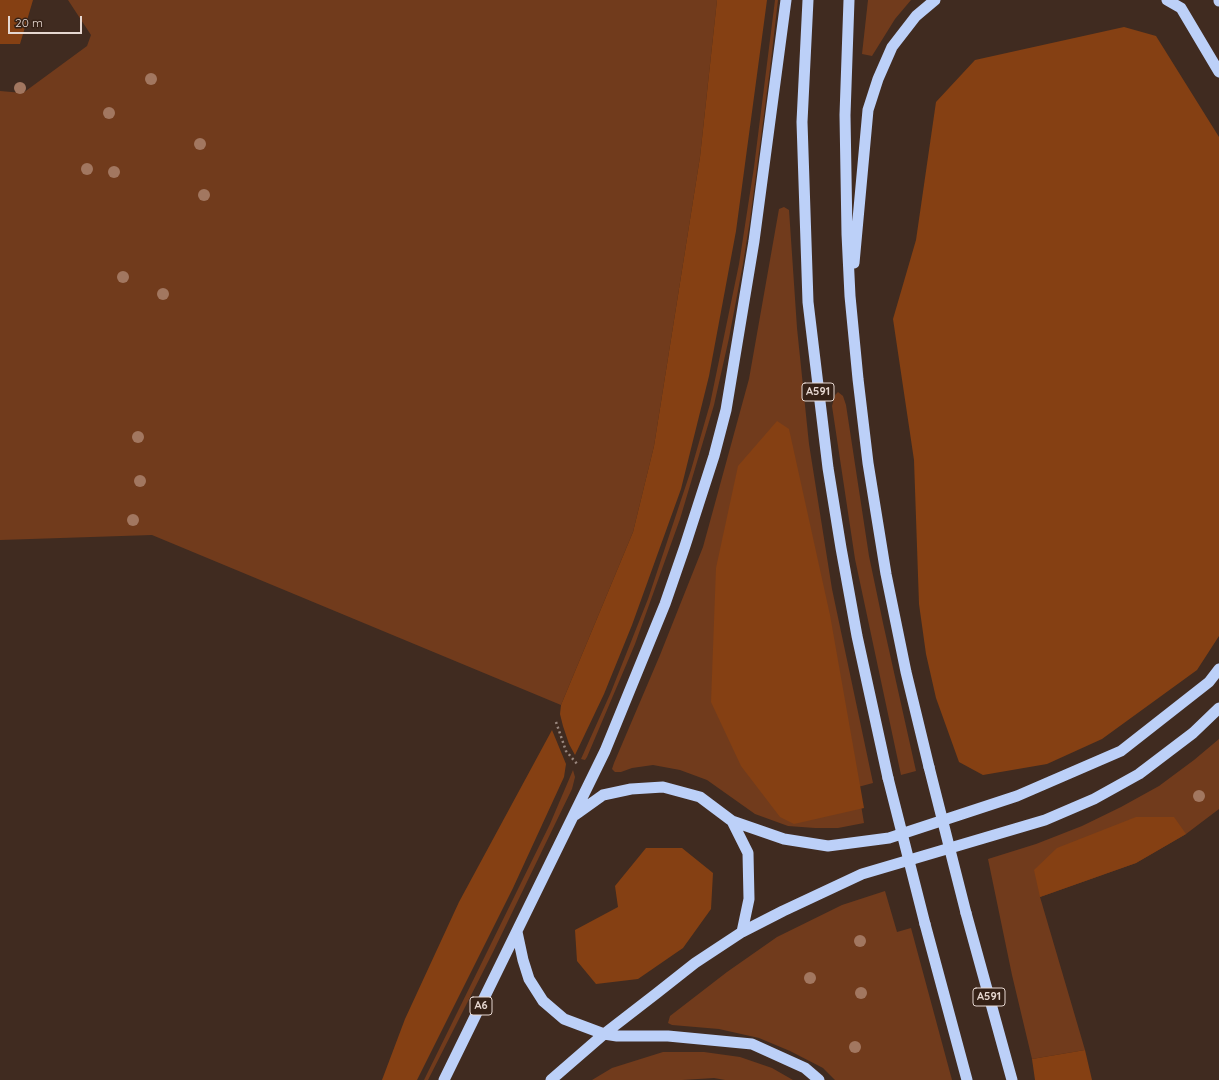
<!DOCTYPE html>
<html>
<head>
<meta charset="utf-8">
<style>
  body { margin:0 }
  #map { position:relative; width:1219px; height:1080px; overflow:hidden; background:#402b20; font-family:Quicksand,sans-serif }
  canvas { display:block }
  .scale { position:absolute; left:8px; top:16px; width:74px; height:18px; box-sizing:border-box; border:2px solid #e6d7d0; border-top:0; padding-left:5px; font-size:12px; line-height:14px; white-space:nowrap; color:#e6d7d0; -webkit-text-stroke:3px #352116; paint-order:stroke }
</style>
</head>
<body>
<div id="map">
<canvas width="1219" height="1080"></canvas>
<div class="scale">20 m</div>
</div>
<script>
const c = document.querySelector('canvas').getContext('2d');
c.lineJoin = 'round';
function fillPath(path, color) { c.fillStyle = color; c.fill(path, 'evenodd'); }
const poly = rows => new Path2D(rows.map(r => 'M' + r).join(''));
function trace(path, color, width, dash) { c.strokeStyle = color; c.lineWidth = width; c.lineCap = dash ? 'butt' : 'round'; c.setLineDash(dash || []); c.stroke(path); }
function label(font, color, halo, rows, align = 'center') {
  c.font = font + ' Quicksand,sans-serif'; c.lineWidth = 4; c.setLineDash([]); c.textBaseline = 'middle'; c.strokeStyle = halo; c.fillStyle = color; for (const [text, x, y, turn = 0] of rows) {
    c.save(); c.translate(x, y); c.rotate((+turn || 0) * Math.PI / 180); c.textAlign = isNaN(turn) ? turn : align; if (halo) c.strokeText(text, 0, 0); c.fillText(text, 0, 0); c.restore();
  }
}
fillPath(poly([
  [68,0,717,0,700,157,654,446,633,532,561,705,152,535,0,540,0,91,23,93,87,46,91,35],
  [775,0,778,0,770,69,750,220,743,264,729,338,714,405,680,519,635,644,587,757,585,760,581,759,611,692,648,599,691,470,710,404,739,264,754,167],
  [868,0,911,0,895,19,872,56,862,54],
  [784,207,789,210,797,328,809,444,832,589,873,783,858,787,864,823,838,828,815,828,788,826,755,814,707,780,680,770,653,765,632,768,621,772,615,772,612,769,614,763,660,655,703,547,749,379,779,209],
  [838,392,843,396,846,405,869,556,883,623,916,771,901,775,855,559,832,406,835,395],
  [1219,739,1219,809,1186,834,1136,863,1040,897,1085,1050,1032,1059,1012,975,988,859,1036,844,1082,826,1121,807,1159,786,1194,760],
  [573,770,575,777,572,789,493,952,428,1080,424,1080,550,824],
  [885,891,897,932,911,928,952,1080,835,1080,823,1068,790,1051,759,1038,719,1029,672,1025,668,1023,670,1016,727,972,777,937,842,905],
  [663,1052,704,1052,740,1057,772,1068,793,1080,725,1080,714,1078,682,1080,592,1080,612,1068]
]), '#713b1c');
fillPath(poly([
  [0,0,33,0,20,44,0,44],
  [717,0,767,0,736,231,709,376,681,489,632,625,604,694,575,755,569,744,563,726,560,714,561,705,633,532,654,446,700,157],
  [1124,27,1156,36,1219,137,1219,636,1197,670,1102,739,1047,764,983,775,959,762,936,698,926,654,919,604,914,460,893,319,916,240,936,102,975,60],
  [777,421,789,429,830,615,864,808,794,824,780,817,741,766,711,702,716,568,738,466],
  [552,730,566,764,564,777,513,888,417,1080,382,1080,405,1019,459,902],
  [1136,817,1174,817,1186,834,1136,863,1040,897,1034,870,1057,848],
  [646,848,682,848,713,873,711,909,683,948,638,979,596,984,577,961,575,930,618,907,615,886],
  [1085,1050,1092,1080,1035,1080,1032,1059]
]), '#854013');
trace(poly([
  [556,722,566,751,578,765]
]), '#99877e', 2.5, [2, 3]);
trace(poly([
  [808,0,802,122,808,302,828,468,841,548,857,636,888,778],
  [849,0,845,115,847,234,850,296,858,379,868,463,886,574,906,672,929,767],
  [1167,0,1181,8,1219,72],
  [1219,0,1219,1],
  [854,263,868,110,878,79,892,47,916,16,935,0],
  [575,815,603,795,631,789,663,787,700,797,732,821,784,839,828,846,889,838,1017,796,1121,751,1209,682,1219,669],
  [732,821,748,853,749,899,742,932],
  [966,913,1012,1080],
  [925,924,967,1080],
  [517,932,523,960,529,979,543,1001,564,1019,604,1034,617,1036,668,1036,752,1044,805,1068,819,1080],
  [444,1080,605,751,665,604,685,546,714,456,726,410,754,241,786,0],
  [551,1080,604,1034,657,993,695,963,742,932,783,911,862,874,1045,820,1094,799,1139,774,1193,733,1219,708]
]), '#bcd0f8', 11);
trace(poly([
  [929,767,966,913],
  [888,778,925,924]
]), '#bcd0f8', 11);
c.fillStyle = '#a27760';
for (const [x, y] of [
  [151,79],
  [20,88],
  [109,113],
  [200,144],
  [87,169],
  [114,172],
  [204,195],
  [123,277],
  [163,294],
  [138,437],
  [140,481],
  [133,520],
  [1199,796],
  [860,941],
  [810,978],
  [861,993],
  [855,1047]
]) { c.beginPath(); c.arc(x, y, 6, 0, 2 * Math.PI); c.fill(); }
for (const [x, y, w] of [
  [818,392,32],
  [989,997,32],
  [481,1006,22]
]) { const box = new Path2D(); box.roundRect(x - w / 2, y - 9, w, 18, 3); c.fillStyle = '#352116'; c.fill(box); trace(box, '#e6d7d0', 1); }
label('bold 11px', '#e6d7d0', null, [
  ["A591",818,392],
  ["A591",989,997],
  ["A6",481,1006]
]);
</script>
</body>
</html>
